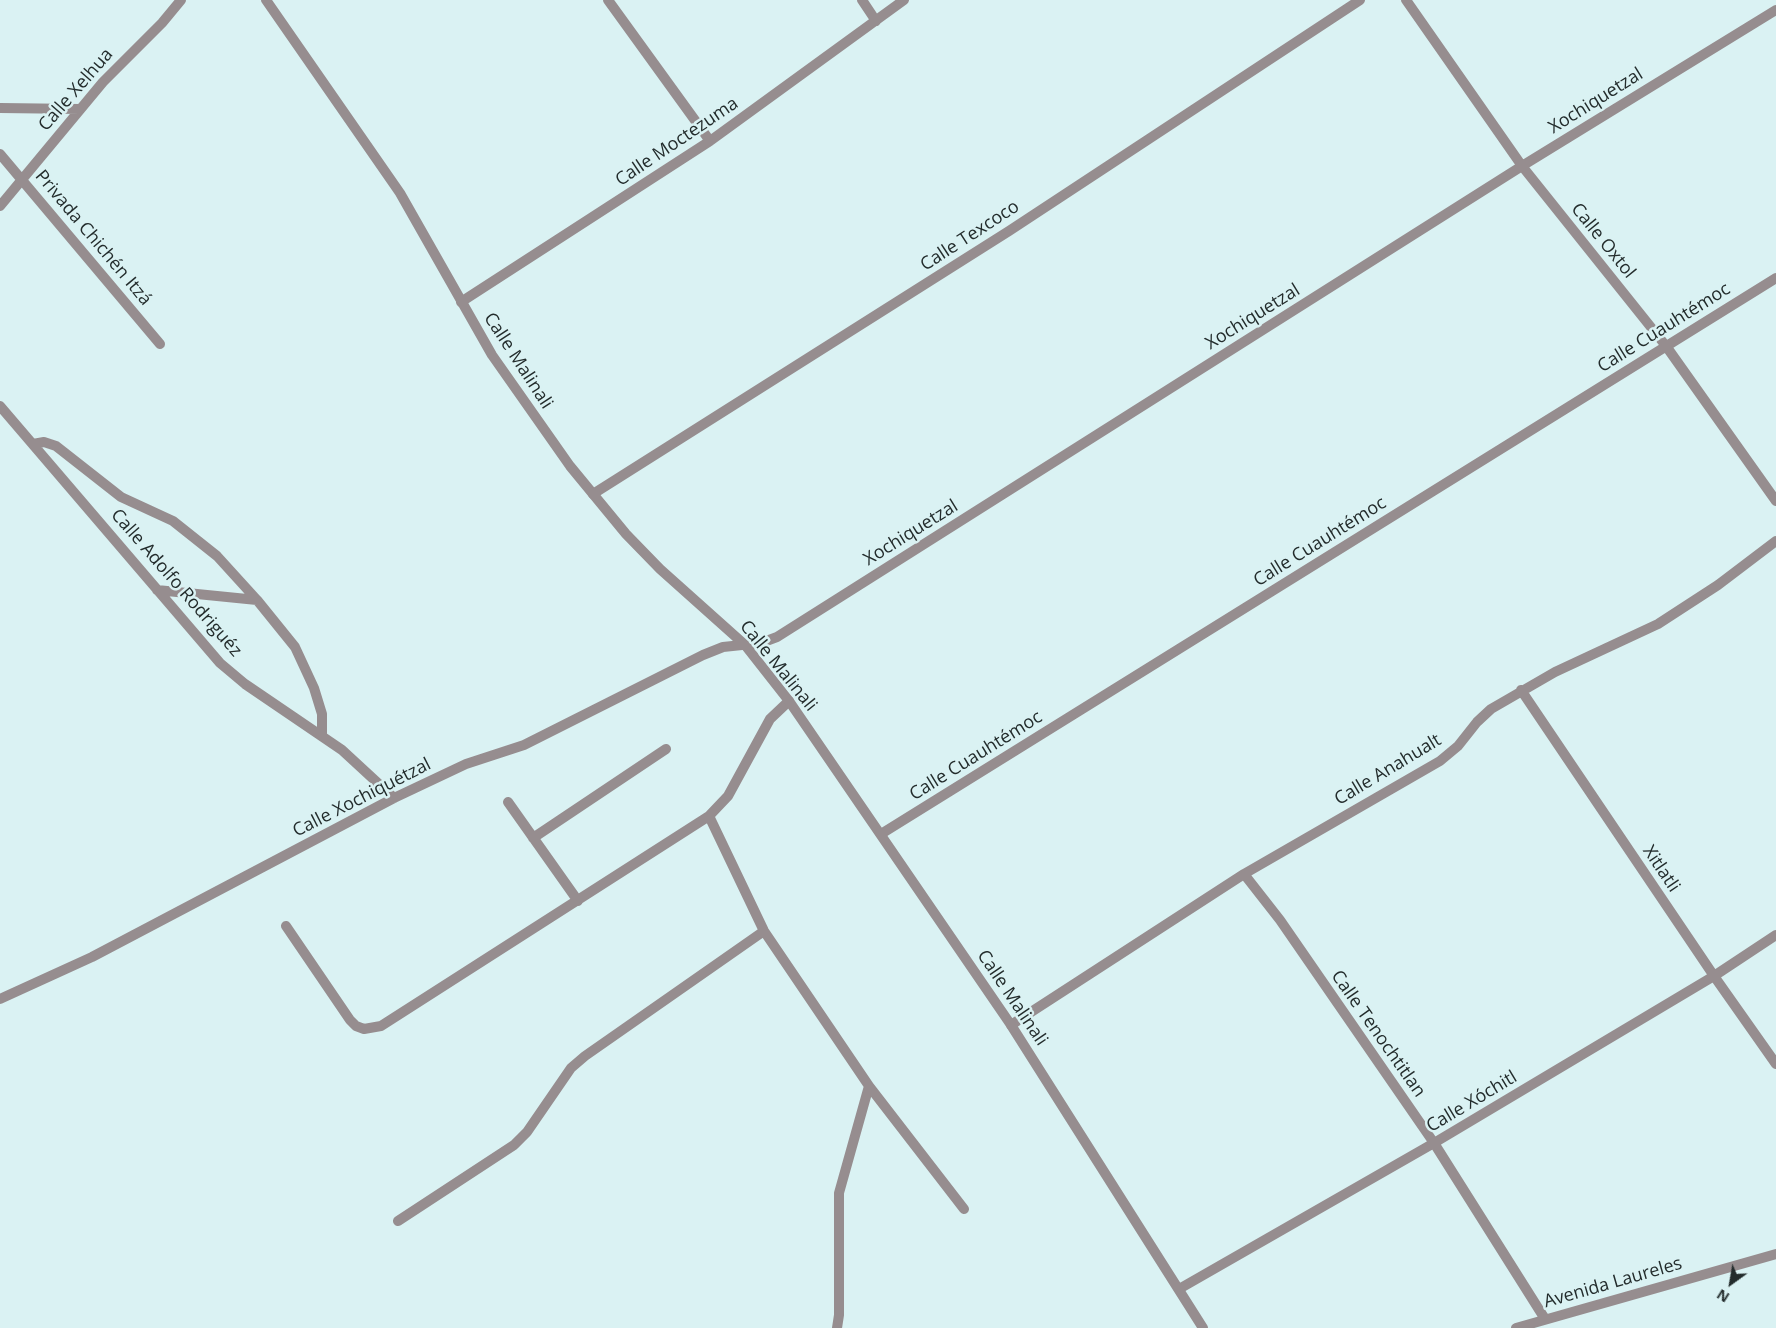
<!DOCTYPE html>
<html>
<head>
<meta charset="utf-8">
<style>
  body { margin:0 }
  #map { position:relative; width:1776px; height:1328px; overflow:hidden; background:#daf2f3; font-family:"Open Sans",sans-serif }
  canvas { display:block }
  .north { position:absolute; left:1706px; top:1258px; width:50px; height:50px; -webkit-text-stroke:4px #daf2f3; paint-order:stroke; rotate:212deg; font-size:14px; font-weight:700; line-height:20px; text-align:center; color:#232c2c }
  .north::after { content:''; display:block; margin:auto; width:18px; height:22px; background:#232c2c; clip-path:polygon(50% 0,100% 100%,50% 72%,0 100%) }
</style>
</head>
<body>
<div id="map">
<canvas width="1776" height="1328"></canvas>
<div class="north">N</div>
</div>
<script>
const c = document.querySelector('canvas').getContext('2d');
c.lineJoin = 'round';
const poly = rows => new Path2D(rows.map(r => 'M' + r).join(''));
function trace(path, color, width, dash) { c.strokeStyle = color; c.lineWidth = width; c.lineCap = dash ? 'butt' : 'round'; c.setLineDash(dash || []); c.stroke(path); }
function label(font, color, halo, rows, align = 'center') {
  c.font = font + ' "Open Sans",sans-serif'; c.lineWidth = 5; c.setLineDash([]); c.textBaseline = 'middle'; c.strokeStyle = halo; c.fillStyle = color; for (const [text, x, y, turn = 0] of rows) {
    c.save(); c.translate(x, y); c.rotate((+turn || 0) * Math.PI / 180); c.textAlign = isNaN(turn) ? turn : align; if (halo) c.strokeText(text, 0, 0); c.fillText(text, 0, 0); c.restore();
  }
}
trace(poly([
  [508,802,578,901],
  [709,816,764,931,869,1086,964,1209],
  [533,838,666,749],
  [286,926,350,1020,356,1026,364,1029,381,1026,709,816,728,796,770,719,789,701],
  [398,1221,514,1145,527,1132,571,1068,585,1056,764,931],
  [837,1328,839,1315,839,1193,869,1086]
]), '#968d8f', 10);
trace(poly([
  [608,0,710,141],
  [862,0,876,21],
  [1406,0,1522,166,1666,346,1776,501],
  [0,108,80,109],
  [0,154,160,344],
  [0,206,103,82,162,23,181,0],
  [461,302,710,141,904,0],
  [0,406,220,663,245,684,342,750,394,798],
  [33,444,44,442,56,446,121,497,173,521,217,556,257,600,295,647,314,688,322,714,322,734],
  [593,494,1009,231,1360,0],
  [157,590,257,600],
  [1521,690,1714,976,1776,1064],
  [881,834,1776,278],
  [1244,874,1280,920,1434,1143,1545,1319],
  [0,999,92,957,394,798,466,764,524,745,703,655,723,647,761,643,777,637,1522,166,1776,10],
  [1011,1025,1244,874,1440,761,1458,746,1477,722,1491,709,1555,672,1658,624,1718,585,1776,541],
  [1179,1289,1434,1143,1714,976,1776,935],
  [1516,1328,1776,1254]
]), '#968d8f', 10);
trace(poly([
  [266,0,400,193,492,355,570,466,626,534,660,569,745,645,789,701,1011,1025,1203,1328]
]), '#968d8f', 10);
label('18px', '#232c2c', '#daf2f3', [
  ["Calle Xelhua",76,90,-49],
  ["Xochiquetzal",1596,101,-32],
  ["Calle Moctezuma",677,142,-34],
  ["Calle Texcoco",970,236,-33],
  ["Privada Chichén Itzá",93,238,50],
  ["Calle Oxtol",1603,241,51],
  ["Xochiquetzal",1253,317,-32],
  ["Calle Cuauhtémoc",1664,328,-32],
  ["Calle Malinali",518,361,57],
  ["Xochiquetzal",911,533,-32],
  ["Calle Cuauhtémoc",1320,542,-32],
  ["Calle Adolfo Rodriguéz",176,583,49],
  ["Calle Malinali",778,666,51],
  ["Calle Cuauhtémoc",976,756,-32],
  ["Calle Anahualt",1388,770,-31],
  ["Calle Xochiquétzal",362,798,-27],
  ["Xitlatli",1661,869,56],
  ["Calle Malinali",1012,998,56],
  ["Calle Tenochtitlan",1378,1034,55],
  ["Calle Xóchitl",1472,1102,-31],
  ["Avenida Laureles",1613,1283,-16]
]);
</script>
</body>
</html>
